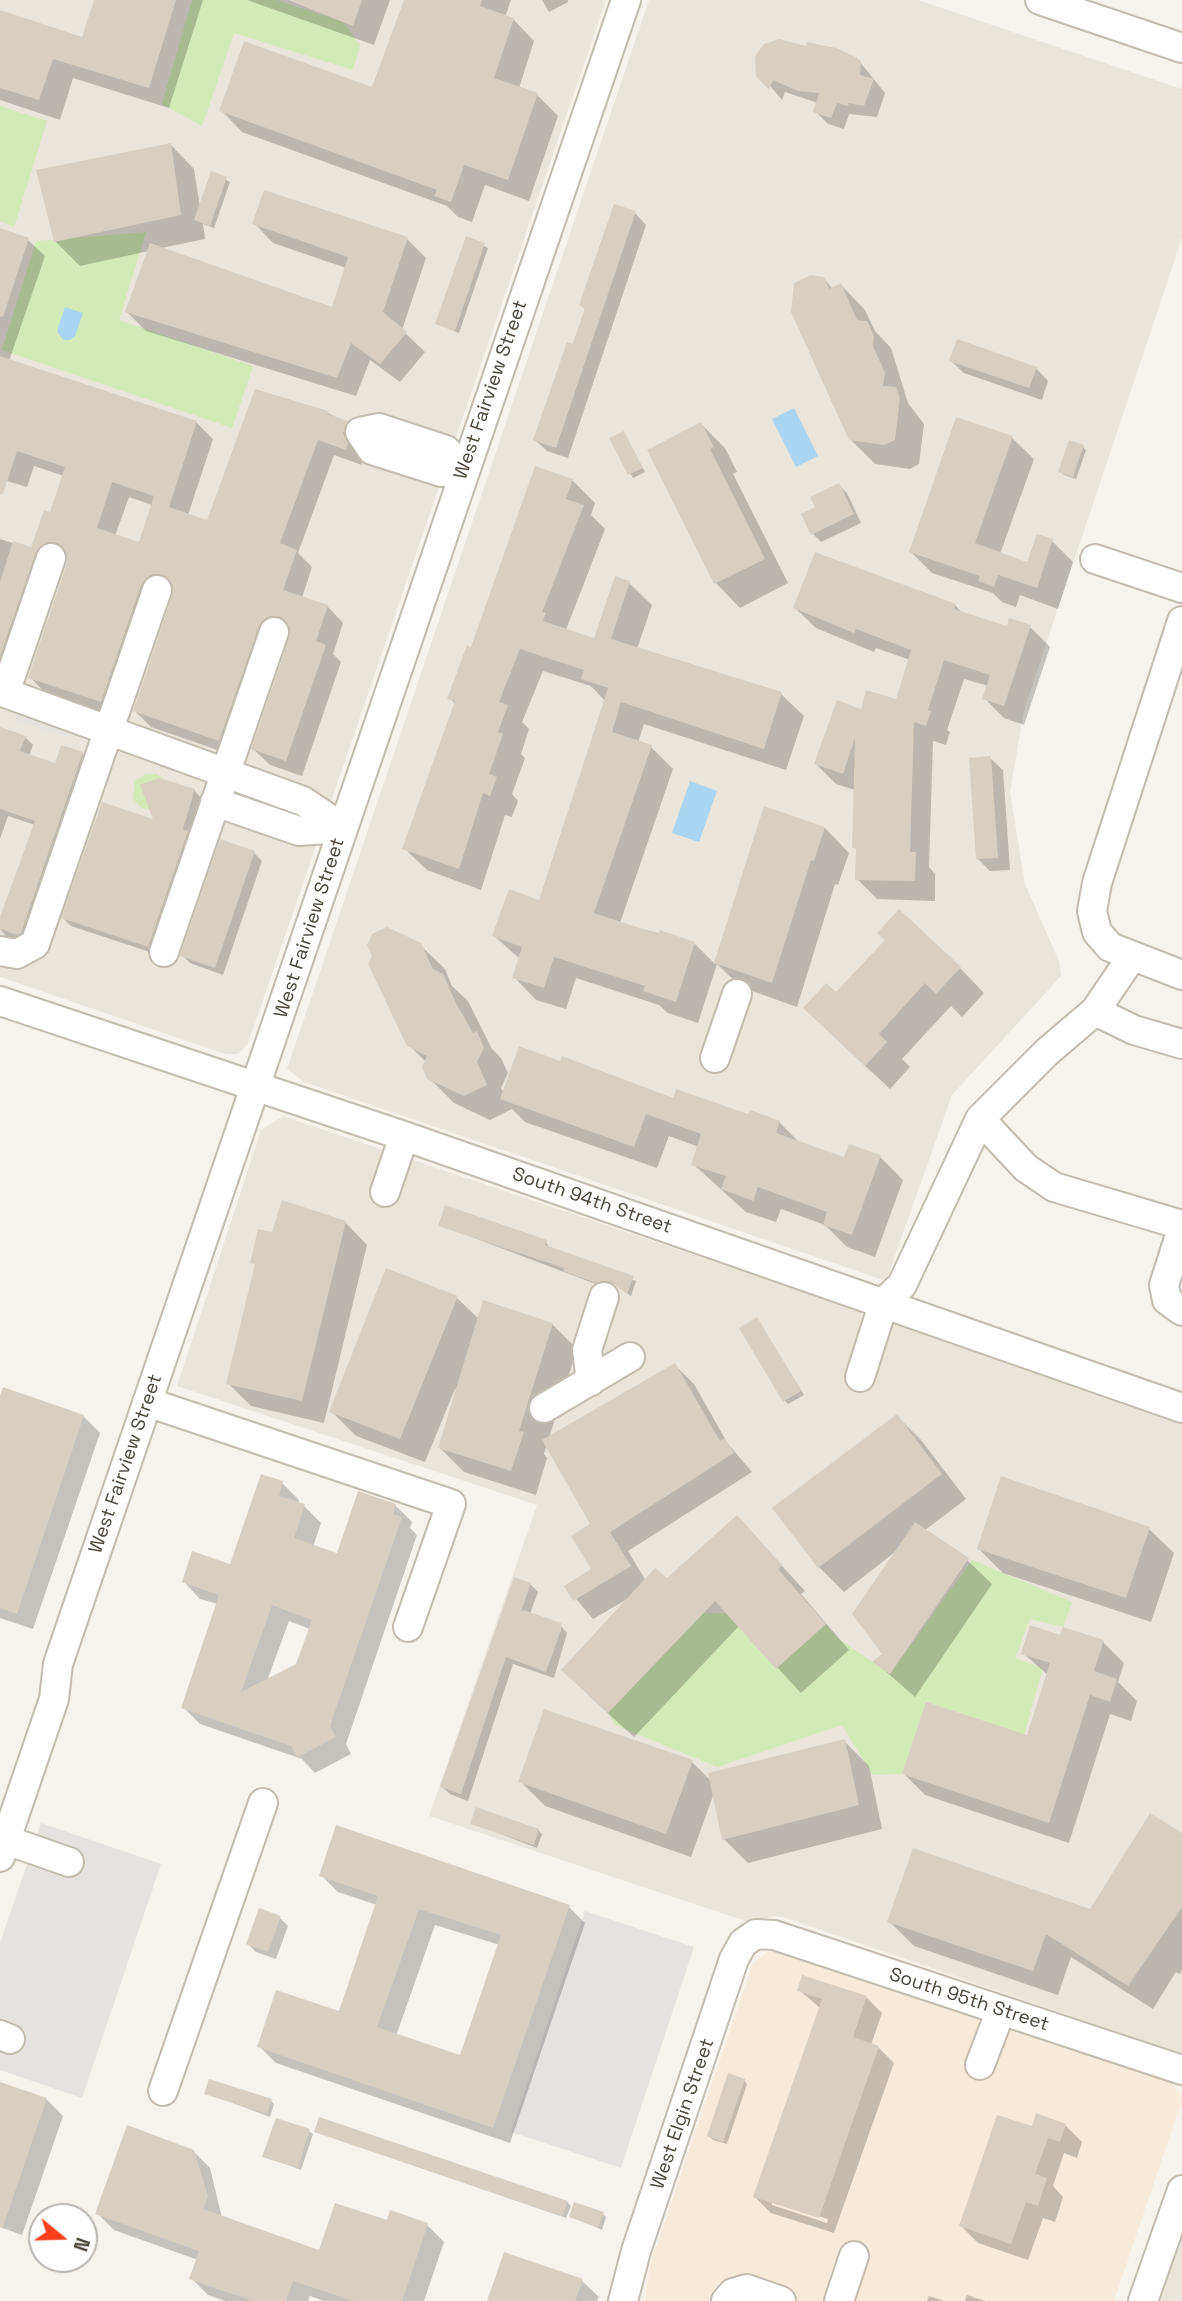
<!DOCTYPE html>
<html>
<head>
<meta charset="utf-8">
<style>
  body { margin:0 }
  #map { position:relative; width:1182px; height:2301px; overflow:hidden; background:#f6f3ec; font-family:"Space Grotesk",sans-serif }
  canvas { display:block }
  .north { position:absolute; left:28px; top:2203px; width:70px; height:70px; box-sizing:border-box; background:#fff; border:2px solid #b7b4b0; border-radius:50%; rotate:109deg; font-size:19px; font-weight:700; line-height:28px; text-align:center; color:#4b4439 }
  .north::after { content:''; display:block; margin:auto; width:24px; height:32px; background:#fc3f1d; clip-path:polygon(50% 0,100% 100%,50% 72%,0 100%) }
</style>
</head>
<body>
<div id="map">
<canvas width="1182" height="2301"></canvas>
<div class="north">N</div>
</div>
<script>
const c = document.querySelector('canvas').getContext('2d');
c.lineJoin = 'round';
function fillPath(path, color) { c.fillStyle = color; c.fill(path, 'evenodd'); }
const poly = rows => new Path2D(rows.map(r => 'M' + r).join(''));
function trace(path, color, width, dash) { c.strokeStyle = color; c.lineWidth = width; c.lineCap = dash ? 'butt' : 'round'; c.setLineDash(dash || []); c.stroke(path); }
function label(font, color, halo, rows, align = 'center') {
  c.font = font + ' "Space Grotesk",sans-serif'; c.lineWidth = 5; c.setLineDash([]); c.textBaseline = 'middle'; c.strokeStyle = halo; c.fillStyle = color; for (const [text, x, y, turn = 0] of rows) {
    c.save(); c.translate(x, y); c.rotate((+turn || 0) * Math.PI / 180); c.textAlign = isNaN(turn) ? turn : align; if (halo) c.strokeText(text, 0, 0); c.fillText(text, 0, 0); c.restore();
  }
}
fillPath(poly([
  [0,0,606,0,248,1044,238,1054,225,1054,0,977],
  [649,0,918,0,1182,89,1182,238,1024,710,1010,792,1025,884,1059,961,1061,976,952,1095,886,1281,304,1082,287,1069],
  [283,1116,1182,1420,1182,2054,783,1917,773,1916,752,1923,429,1816,537,1505,177,1386,261,1130],
  [1182,2190,1182,2301,1143,2301]
]), '#eae5da');
fillPath(poly([
  [778,1951,1170,2082,1175,2087,1182,2099,1180,2106,1114,2301,645,2301,650,2265,753,1963,768,1952]
]), '#f7ead8');
fillPath(poly([
  [192,0,276,0,343,22,360,45,353,70,234,33,202,126,162,104],
  [0,106,47,121,14,227,0,221],
  [146,232,119,320,253,366,232,428,2,350,36,241],
  [146,774,157,774,166,781,154,810,142,808,133,799,135,781],
  [972,1560,1072,1602,1063,1627,1030,1619,1015,1658,1043,1668,1024,1735,926,1702,902,1774,873,1775,842,1725,717,1767,615,1725,608,1713,704,1613,726,1613,776,1669,826,1624,836,1637,890,1674]
]), '#d2eab5');
fillPath(poly([
  [20,707,73,726,68,738,15,720],
  [41,1823,161,1864,82,2098,0,2070,0,1943],
  [585,1911,694,1947,621,2168,511,2132]
]), '#e5e3e0');
fillPath(poly([
  [65,307,83,313,75,336,70,340,63,340,57,331],
  [794,408,818,456,796,467,772,419],
  [690,781,717,791,699,842,672,833]
]), '#a9d4f2');
fillPath(poly([
  [96,0,203,0,169,108,73,78,60,120,0,100,0,12,83,39],
  [247,0,390,0,374,45],
  [406,0,511,0,505,17,513,19,534,41,519,88,537,95,558,116,529,201,485,185,472,222,458,217,447,206,242,132,221,110,373,89],
  [542,0,568,0,568,2,549,12],
  [860,62,885,93,877,117,849,114,844,129,828,124,815,111,818,103,785,92,782,100,756,69],
  [170,144,194,169,200,207,212,173,230,182,214,228,203,224,205,239,161,248,333,309,346,268,273,243,254,223,407,239,426,258,402,330,425,352,400,382,370,360,356,396,146,331,127,312,149,251,80,266,55,241],
  [635,213,646,225,568,458,547,451,535,440,586,310,581,305],
  [0,230,28,240,45,256,9,361,197,423,213,439,188,515,208,522,256,391,328,413,347,423,363,439,359,450,362,465,334,455,298,553,312,567,302,598,327,606,343,623,333,654,341,662,302,776,270,765,253,749,291,633,280,635,235,756,151,727,135,711,174,591,163,593,117,717,46,694,30,677,69,558,64,557,0,676,0,539,32,549,51,514,64,476,34,466,27,487,0,479],
  [129,497,152,505,140,544,115,536],
  [467,238,488,248,459,333,437,324],
  [823,278,833,289,841,285,865,310,875,331,891,348,908,403,924,424,919,464,910,469,875,464,850,439],
  [951,361,1036,368,1048,381,1042,400,964,373],
  [701,424,725,448,737,472,733,474,788,583,740,608,716,583],
  [623,433,645,472,633,478,612,439],
  [1012,438,1034,459,1000,554,1028,565,1052,541,1073,562,1058,609,1020,595,1016,607,1002,602,993,593,932,573,911,552],
  [1083,447,1086,450,1076,479,1064,475,1060,471],
  [572,480,595,503,591,515,605,529,566,630,595,640,629,583,652,605,637,649,781,694,804,716,786,770,644,724,638,743,651,747,673,769,620,923,694,943,715,964,765,808,825,828,849,853,838,885,835,884,797,1007,741,987,717,964,698,1023,668,1013,659,1005,576,978,566,1009,536,1000,514,977,520,959,494,936,540,902,605,701,591,686,543,671,522,722,529,729,521,754,525,758,512,794,518,801,512,817,505,815,481,890,427,870,404,848,456,704,449,698,472,649],
  [838,485,847,493,861,523,821,542,813,534,817,507],
  [955,605,963,614,1008,628,1030,627,1050,647,1024,725,1004,718,984,698,988,686,964,679,947,730,950,732,946,745,933,741,929,867,935,874,935,901,877,899,857,879,858,851,854,847,855,790,836,784,816,764,862,711,897,702,910,660,876,648,874,652,816,628,795,608],
  [0,728,25,737,33,745,29,756,56,765,62,747,82,754,91,762,26,942,6,936,0,929,35,825,8,816,0,839],
  [990,758,1003,770,1010,870,990,871,978,859],
  [194,790,201,798,156,954,71,926,63,918,156,822],
  [254,853,262,861,223,975,190,963,182,955],
  [419,944,445,969,452,986,468,1001,492,1049,501,1058,508,1073,501,1088,504,1093,674,1100,779,1122,800,1143,845,1160,880,1157,903,1180,875,1257,847,1247,825,1225,781,1209,776,1222,746,1212,693,1164,699,1147,669,1136,657,1168,525,1122,512,1109,490,1120,454,1103,429,1078,426,1062,409,1045],
  [960,968,984,993,962,1017,951,1006,902,1059,910,1067,890,1089,829,1032,836,995],
  [345,1222,367,1245,324,1423,251,1406,228,1383,256,1266,252,1262,273,1234],
  [440,1225,546,1241,549,1248,636,1281,631,1296,615,1284,601,1286],
  [387,1271,457,1298,479,1319,552,1324,577,1349,549,1438,675,1365,694,1384,728,1444,752,1472,628,1551,646,1581,667,1581,737,1517,805,1591,801,1594,849,1650,801,1693,739,1626,634,1737,588,1695,629,1598,593,1619,566,1587,594,1570,593,1524,547,1444,544,1454,547,1458,536,1495,464,1472,440,1448,457,1390,455,1389,425,1462,356,1436,331,1411],
  [757,1319,804,1395,788,1404,785,1401],
  [0,1401,83,1416,100,1433,33,1629,0,1618],
  [897,1416,921,1440,966,1499,925,1530,967,1560,992,1584,915,1697,875,1662,885,1654,895,1552,844,1592,819,1567],
  [282,1483,299,1500,298,1504,304,1506,321,1523,313,1547,338,1555,395,1505,412,1522,410,1528,417,1535,346,1744,351,1754,315,1773,302,1759,200,1724,183,1707,218,1604,200,1599,184,1582,231,1567],
  [289,1621,310,1629,297,1666,267,1681],
  [1149,1529,1174,1553,1151,1622,1003,1573,979,1549],
  [530,1584,538,1592,530,1614,560,1625,567,1633,554,1678,513,1664,468,1801,450,1794,442,1787],
  [1061,1637,1103,1642,1124,1663,1118,1682,1137,1701,1131,1721,1110,1714,1069,1843,925,1795,904,1774,1028,1738,1048,1675,1023,1653],
  [844,1741,869,1766,882,1829,748,1863,724,1839,714,1793,691,1857,545,1806,520,1781,692,1762,712,1782],
  [472,1823,538,1830,542,1834,537,1848],
  [1182,1835,1182,1970,1180,1974,1176,1972,1153,2009,1071,1957,1058,1995,914,1946,889,1921,1090,1912],
  [321,1875,569,1907,585,1923,510,2143,276,2063,259,2046,340,2014,377,1905,338,1892],
  [435,1925,500,1945,461,2057,396,2036],
  [280,1918,288,1926,276,1959,256,1952,248,1944],
  [799,1990,866,1997,882,2013,871,2045,878,2047,894,2063,834,2233,771,2213,755,2197,820,2008],
  [772,2202,828,2219,827,2223,772,2205],
  [744,2080,747,2084,727,2144,713,2140,709,2136],
  [0,2084,46,2099,63,2116,22,2235,0,2227],
  [206,2093,271,2101,274,2104,270,2117],
  [1065,2125,1082,2142,1077,2158,1064,2153,1053,2186,1063,2197,1055,2222,1043,2218,1028,2260,978,2243,961,2226,1033,2128],
  [309,2131,313,2134,301,2170,264,2156],
  [316,2132,567,2202,571,2206,566,2218],
  [193,2151,210,2168,222,2218,320,2252,388,2222,427,2225,444,2242,424,2301,324,2301,310,2296,308,2301,225,2301,208,2295,191,2278,198,2260,114,2230,97,2213],
  [603,2214,606,2217,602,2230,571,2216],
  [582,2281,599,2297,597,2301,489,2301],
  [967,2295,985,2301,965,2301],
  [929,2296,944,2301,927,2301]
]), '#0003');
fillPath(poly([
  [94,0,176,0,149,88,53,59,39,100,0,88,0,10,82,37],
  [288,0,362,0,353,26],
  [404,0,482,0,480,6,514,18,494,78,538,93,508,180,464,165,451,202,434,196,437,190,219,111,244,41,372,87],
  [779,39,806,46,807,42,836,48,856,57,861,61,860,75,874,79,864,106,849,103,848,106,837,103,831,118,813,112,819,93,798,91,773,80,769,90,756,76,755,56,764,44],
  [171,143,181,215,54,242,36,170],
  [211,171,227,177,210,226,194,220],
  [264,190,408,237,383,312,407,332,380,364,351,343,337,378,125,312,150,243,332,307,348,257,252,224],
  [614,204,636,211,556,448,533,440,567,342,573,344,585,308,579,305],
  [0,228,29,238,3,317,0,316],
  [466,236,485,243,455,331,435,324],
  [811,275,824,277,829,289,841,283,857,320,867,321,874,336,873,346,885,373,883,386,896,387,900,398,895,440,884,445,849,440,791,312,794,283],
  [957,339,1037,367,1029,388,949,361],
  [0,356,197,421,169,507,207,520,255,389,328,411,327,414,348,421,343,433,348,443,346,450,318,440,280,543,297,550,283,590,328,605,316,641,326,645,286,761,251,749,290,637,290,628,280,617,270,616,259,626,219,741,133,711,173,595,173,586,163,575,153,574,141,585,101,702,28,678,67,563,67,554,57,543,47,542,36,552,0,656,0,582,13,541,31,547,44,510,50,512,65,467,17,451,3,494,0,494],
  [112,482,154,496,139,542,97,528],
  [956,417,1013,436,975,543,1027,562,1037,534,1053,539,1037,588,998,575,994,587,978,581,980,576,909,552],
  [701,422,714,447,710,449,765,559,714,584,647,450],
  [624,431,643,468,628,475,609,438],
  [1069,440,1084,445,1073,477,1058,472],
  [535,466,573,479,566,499,584,505,542,612,546,613,543,621,594,638,615,576,630,581,611,639,782,692,764,749,621,702,612,732,652,745,594,913,658,934,660,930,695,942,676,1002,643,991,645,986,554,957,544,988,512,978,522,947,492,936,509,889,539,900,608,688,581,679,584,670,520,649,499,702,508,705,498,732,503,734,489,774,497,777,490,796,483,793,459,869,402,849,455,701,447,699,467,645,471,647],
  [839,483,854,514,811,535,801,514,815,507,810,497],
  [815,552,956,604,954,609,1007,626,1009,618,1031,625,1004,706,982,699,990,675,944,660,928,710,931,711,926,726,914,722,910,852,916,852,915,881,855,880,856,848,852,848,855,738,843,774,814,764,837,700,861,709,866,690,896,699,911,650,856,629,854,633,793,608],
  [0,727,26,736,20,751,55,763,61,745,83,752,21,933,17,935,0,929,0,917,35,821,0,809],
  [991,756,998,858,976,859,969,758],
  [159,778,195,789,183,829,188,831,148,947,61,918,102,802,153,819,140,785],
  [764,806,825,827,814,861,811,860,772,983,714,963],
  [220,839,255,851,215,968,180,956],
  [899,909,961,967,936,994,925,983,879,1034,887,1042,865,1066,803,1008,826,983,836,992,885,940,877,933],
  [387,927,421,943,433,969,443,974,457,1005,473,1033,477,1031,484,1048,477,1062,487,1085,464,1096,427,1079,422,1067,427,1056,407,1046,368,964,372,956,367,945,372,934],
  [519,1046,560,1061,562,1056,673,1098,676,1089,748,1114,750,1110,780,1121,776,1133,844,1157,849,1144,881,1155,852,1235,823,1225,827,1212,758,1187,753,1201,721,1189,726,1176,691,1165,701,1134,646,1114,634,1147,500,1099],
  [282,1200,346,1221,302,1401,226,1384,255,1264,250,1263,258,1229,272,1232],
  [445,1205,547,1240,545,1245,634,1276,627,1294,610,1281,596,1283,563,1271,564,1268,438,1226],
  [386,1268,458,1296,400,1439,329,1412],
  [483,1300,553,1323,519,1431,524,1432,511,1471,438,1448],
  [757,1317,801,1391,783,1402,739,1328],
  [675,1363,720,1441,725,1438,734,1453,610,1532,631,1566,573,1601,564,1586,591,1569,571,1536,590,1524,542,1440],
  [3,1387,84,1415,17,1614,0,1608,0,1396],
  [897,1414,942,1474,818,1568,772,1508],
  [261,1474,283,1481,279,1496,305,1504,294,1538,337,1553,358,1491,396,1504,393,1514,402,1517,330,1726,336,1737,297,1757,291,1746,181,1708,219,1595,182,1582,192,1551,230,1564],
  [272,1605,312,1620,296,1664,241,1692],
  [1001,1476,1150,1527,1126,1598,977,1549],
  [737,1515,782,1565,778,1569,826,1624,776,1669,715,1601,608,1713,561,1670,655,1568,667,1578],
  [915,1522,969,1558,890,1674,872,1662,882,1654,852,1614],
  [514,1577,531,1583,521,1612,524,1610,561,1623,561,1630,546,1672,506,1657,461,1794,440,1787],
  [1030,1625,1060,1635,1063,1627,1104,1640,1094,1671,1117,1679,1110,1702,1090,1695,1049,1823,902,1774,926,1702,1027,1735,1050,1663,1021,1654],
  [544,1709,693,1760,666,1834,518,1782],
  [845,1739,859,1805,722,1840,708,1773],
  [476,1807,539,1829,534,1845,470,1824],
  [1150,1813,1182,1833,1182,1907,1128,1986,1046,1934,1033,1971,887,1922,913,1848,1090,1909],
  [336,1825,570,1905,493,2128,257,2047,276,1990,339,2011,378,1896,319,1876],
  [419,1909,501,1935,460,2055,377,2027],
  [259,1908,281,1916,268,1952,246,1944],
  [802,1975,867,1996,853,2037,879,2046,819,2218,753,2197,822,1999,797,1991],
  [728,2073,745,2079,723,2142,707,2136],
  [209,2079,272,2099,267,2114,204,2094],
  [0,2082,47,2098,3,2227,0,2227],
  [1036,2113,1066,2124,1060,2142,1048,2138,1035,2174,1047,2178,1038,2206,1026,2202,1011,2244,959,2226,997,2115,1032,2126],
  [319,2117,568,2201,562,2216,314,2132],
  [276,2118,310,2129,298,2168,262,2157],
  [127,2125,194,2150,208,2196,203,2209,319,2250,335,2203,387,2220,390,2210,428,2223,402,2301,354,2301,293,2281,286,2301,253,2301,189,2279,199,2251,95,2214],
  [574,2202,604,2212,598,2228,569,2217],
  [504,2252,583,2279,575,2301,487,2301]
]), '#d8cfc1');
const minor = poly([
  [1040,0,1182,48],
  [379,428,446,450,464,470,441,472,372,450,360,432,379,428],
  [1095,559,1182,588],
  [1182,621,1097,883,1092,911,1097,932,1110,947,1182,975],
  [0,691,303,801,343,828],
  [5,693,51,558],
  [215,802,299,831,343,828],
  [0,951,17,954,35,944,157,590],
  [164,952,274,632],
  [1131,958,1095,1011,1134,1030,1182,1044],
  [0,1001,404,1136,1182,1408],
  [715,1058,737,994],
  [980,1119,1047,1052,1095,1011],
  [385,1192,404,1136],
  [1182,1229,1164,1285,1167,1300,1182,1311],
  [860,1377,884,1302,902,1285,980,1119,1026,1168,1054,1187,1182,1225],
  [591,1381,587,1350,604,1297],
  [147,1402,451,1504,408,1627],
  [544,1408,630,1357],
  [6,1840,69,1862],
  [0,1857,54,1699,58,1664,626,0],
  [0,2035,10,2039],
  [980,2065,1001,2010],
  [163,2091,263,1803],
  [623,2301,636,2251,734,1959,743,1943,756,1934,774,1935,1182,2070],
  [726,2301,733,2293,747,2289,781,2301],
  [839,2301,854,2256],
  [1143,2301,1182,2190]
]);
trace(minor, '#c2bbae', 32);
trace(minor, '#fff', 28);
label('19px', '#4b4439', '#fff', [
  ["West Fairview Street",491,390,-71],
  ["West Fairview Street",310,928,-72],
  ["South 94th Street",592,1201,19],
  ["West Fairview Street",126,1464,-71],
  ["South 95th Street",969,2000,18],
  ["West Elgin Street",683,2114,-71]
]);
</script>
</body>
</html>
